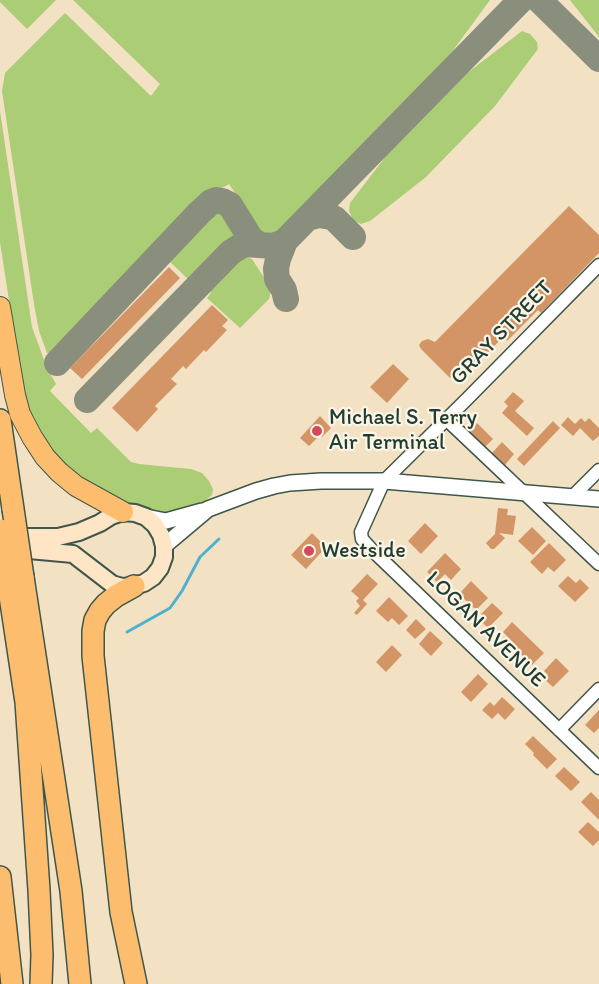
<!DOCTYPE html>
<html>
<head>
<meta charset="utf-8">
<style>
  body { margin:0 }
  canvas { display:block; background:#f3e1c4 }
</style>
</head>
<body>
<canvas width="599" height="984"></canvas>
<script>
const c = document.querySelector('canvas').getContext('2d');
c.lineJoin = 'round';
function fillPath(path, color) { c.fillStyle = color; c.fill(path, 'evenodd'); }
const poly = rows => new Path2D(rows.map(r => 'M' + r).join(''));
function trace(path, color, width, dash) { c.strokeStyle = color; c.lineWidth = width; c.lineCap = dash ? 'butt' : 'round'; c.setLineDash(dash || []); c.stroke(path); }
function label(font, color, halo, rows, align = 'center') {
  c.font = font + ' Itim,sans-serif'; c.lineWidth = 4.5; c.setLineDash([]); c.textBaseline = 'middle'; c.strokeStyle = halo; c.fillStyle = color; for (const [text, x, y, turn = 0] of rows) {
    c.save(); c.translate(x, y); c.rotate((+turn || 0) * Math.PI / 180); c.textAlign = isNaN(turn) ? turn : align; if (halo) c.strokeText(text, 0, 0); c.fillText(text, 0, 0); c.restore();
  }
}
fillPath(poly([
  [0,0,56,0,27,29,0,2],
  [73,0,490,0,446,60,276,235,270,235,261,231,229,184,205,198,55,352,50,354,47,353,39,331,34,304,2,91,5,73,65,13,151,96,160,84],
  [570,0,599,0,599,37],
  [522,31,530,34,537,42,538,49,495,106,426,177,370,221,361,224,353,220,349,211,350,203,392,148,462,77],
  [0,111,32,327,47,368,56,384,50,391,91,433,97,428,131,462,139,464,191,469,202,473,209,481,213,489,212,495,205,501,172,514,161,515,139,509,103,493,76,475,60,461,44,443,25,404,0,242],
  [217,208,221,210,234,231,234,242,193,284,166,258,213,209],
  [238,256,244,256,252,259,270,287,271,291,269,299,240,328,207,298,211,293,207,288]
]), '#abcd76');
trace(poly([
  [127,632,170,608,182,591,200,557,219,539]
]), '#4fb1ce', 3);
trace(poly([
  [539,0,599,59],
  [308,218,319,215,331,217,335,219,353,237],
  [285,241,278,259,276,269,277,279,284,290,286,299],
  [57,363,199,213,211,202,216,200,222,201,230,205,251,239,260,245],
  [87,400,231,252,244,244,274,246,285,241,521,0]
]), '#898f7c', 26);
fillPath(poly([
  [569,206,599,235,599,253,541,313,538,310,507,341,503,337,471,370,464,364,450,378,421,349,419,345,422,341,428,339,435,342],
  [169,267,180,278,82,379,70,368],
  [212,305,228,320,222,326,227,330,206,352,204,350,186,369,183,366,171,379,177,384,155,406,158,409,137,432,112,408],
  [393,364,409,379,387,403,370,387],
  [513,392,524,401,515,411,534,428,527,436,502,413,508,406,504,402],
  [320,416,331,428,322,437,320,435,309,446,300,438],
  [568,417,575,424,581,418,585,422,589,418,599,428,599,436,593,441,580,428,573,436,561,425],
  [553,421,560,428,524,466,517,459],
  [477,423,493,439,485,447,469,432],
  [502,442,514,454,505,465,492,453],
  [498,508,508,509,507,515,516,516,513,535,499,533,505,538,494,549,491,549,486,543,495,534],
  [425,523,438,536,421,554,408,541],
  [532,527,546,541,533,555,518,541],
  [312,533,326,547,306,569,291,555],
  [549,543,566,560,554,572,548,567,542,574,530,562],
  [445,553,461,569,451,580,445,574,437,582,427,572],
  [367,574,378,584,363,600,367,604,357,615,354,613,360,606,356,601,359,598,351,591],
  [568,576,576,583,580,579,589,588,575,602,558,586],
  [471,581,488,598,476,610,459,594],
  [389,597,408,616,399,625,392,618,388,622,376,611],
  [492,603,503,613,488,628,481,621,484,617,481,614],
  [416,619,426,629,415,639,406,630],
  [512,622,544,653,532,665,510,644,512,641,503,632],
  [430,631,443,643,431,656,419,644],
  [392,645,402,655,386,672,376,662],
  [556,658,569,671,553,687,544,679,548,675,544,671],
  [478,674,488,684,471,702,461,692],
  [502,697,515,709,505,720,498,713,492,719,482,710,490,702,494,706],
  [599,710,599,728,594,733,585,725],
  [533,736,557,759,547,769,533,755,534,753,525,744],
  [564,767,580,782,571,791,555,776],
  [591,792,599,800,599,820,581,802],
  [588,822,599,832,599,840,593,846,578,832]
]), '#d39565');
const minor = poly([
  [599,265,466,400,384,481,361,532,362,539,372,550,599,768],
  [447,420,599,564],
  [572,497,599,470],
  [559,730,599,689]
]);
const tertiary = poly([
  [146,517,166,521,202,511],
  [164,546,208,509,256,491,274,486,290,483,321,481,384,481,599,499]
]);
const secondary = poly([
  [7,537,58,537,79,532,100,523,111,516,123,512,135,513,146,517,155,525,161,535,164,546,164,557,160,568,153,577,144,583,134,586,122,587,112,584,73,554,7,548]
]);
const trunk = poly([
  [0,307,15,395,20,414,32,437,45,457,59,472,76,486,123,512]
]);
const motorway = poly([
  [0,420,13,509],
  [7,576,26,702,39,890,42,955,41,984],
  [23,577,71,891,80,984],
  [134,586,116,596,106,604,100,611,95,620,93,631,93,656,121,912,136,984],
  [0,877,12,984]
]);
trace(minor, '#3f564a', 15);
trace(tertiary, '#3f564a', 18);
trace(secondary, '#3f564a', 20);
trace(trunk, '#3f564a', 22);
trace(motorway, '#3f564a', 24);
trace(minor, '#fff', 12);
trace(tertiary, '#fff', 15);
trace(secondary, '#fee5c5', 16);
trace(trunk, '#fcbd6f', 20);
trace(motorway, '#fcbd6f', 21);
const motorwayBridge = poly([
  [13,509,23,577],
  [0,530,7,576]
]);
trace(motorwayBridge, '#3f564a', 24, []);
trace(motorwayBridge, '#fcbd6f', 21);
for (const [x, y, r, color] of [
  [317,431,6,"#d1495b"],
  [309,551,6,"#d1495b"]
]) { const dot = new Path2D(); dot.arc(x, y, r, 0, 2 * Math.PI); c.fillStyle = color; c.fill(dot); trace(dot, '#fcf5e5', 2); }
label('22px', '#1f3d34', '#fcf5e5', [
  ["GRAY STREET",502,333,-46],
  ["LOGAN AVENUE",485,630,44]
]);
label('22px', '#1f3d34', '#fcf5e5', [
  ["Michael S. Terry",329,418],
  ["Air Terminal",329,443],
  ["Westside",321,551]
], 'left');
</script>
</body>
</html>
